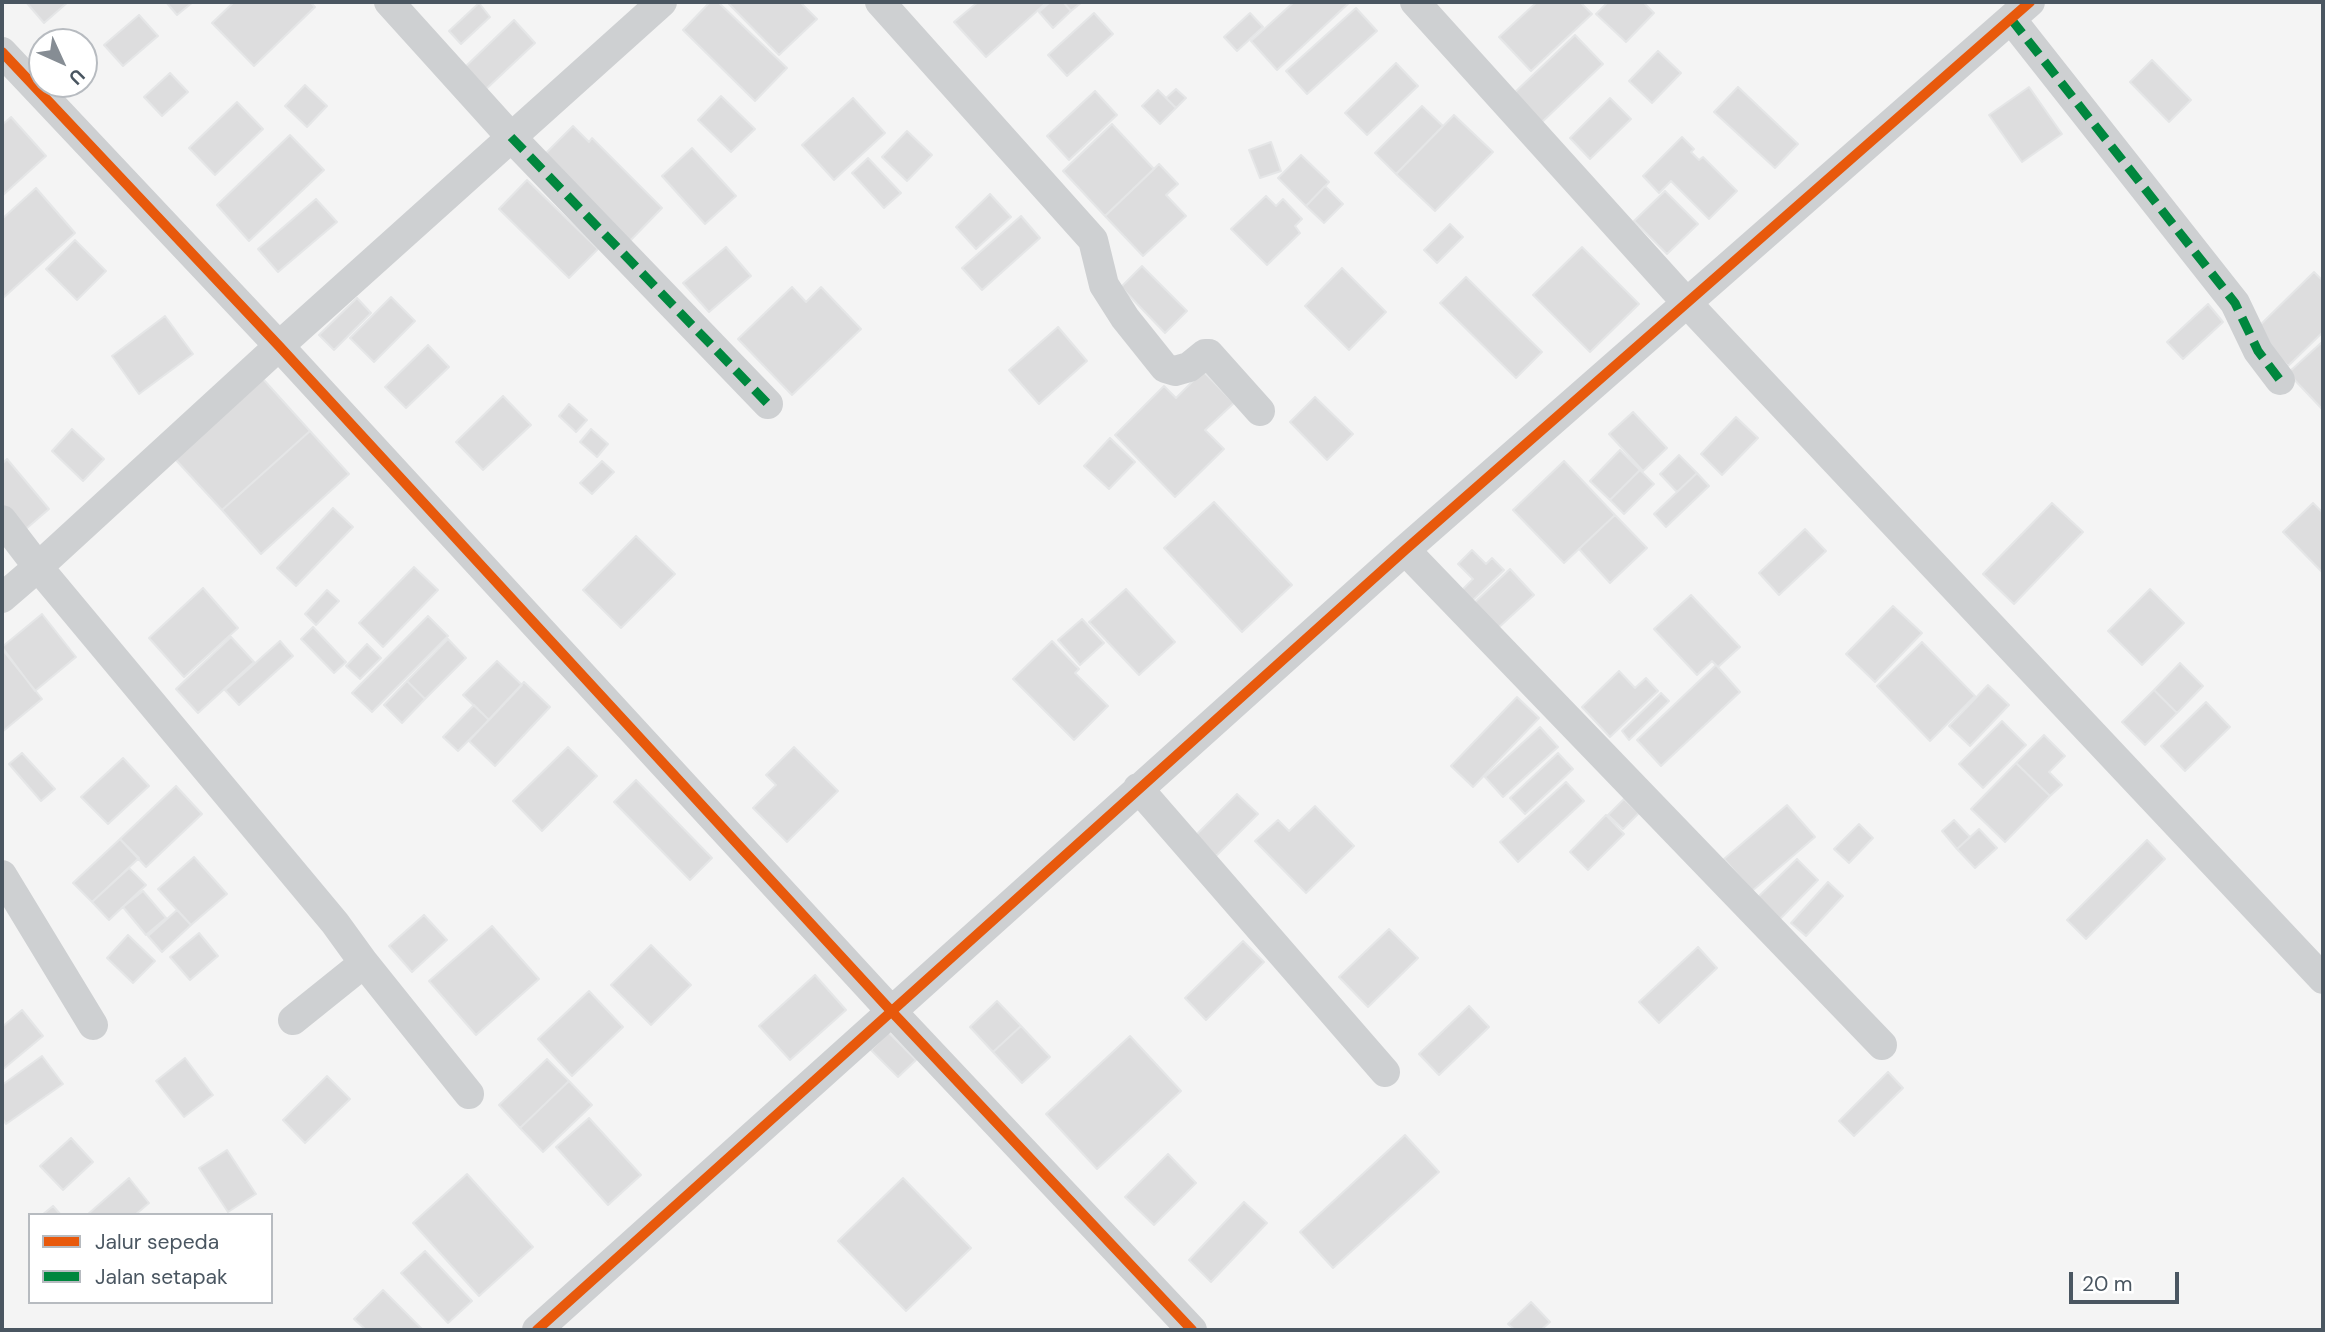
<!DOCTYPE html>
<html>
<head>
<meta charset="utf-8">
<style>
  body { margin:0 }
  #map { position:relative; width:2325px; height:1332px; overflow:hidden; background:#f4f4f4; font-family:"DM Sans",sans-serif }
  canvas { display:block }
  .frame { position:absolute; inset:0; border:4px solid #4a5661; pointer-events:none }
  .legend { position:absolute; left:28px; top:1213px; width:245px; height:91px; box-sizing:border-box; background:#fff; border:2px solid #b7bbc0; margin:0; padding:9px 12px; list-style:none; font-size:21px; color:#4a5661 }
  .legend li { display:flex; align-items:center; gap:14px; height:35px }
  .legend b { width:35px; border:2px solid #b7bbc0 }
  .north { position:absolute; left:28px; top:28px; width:70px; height:70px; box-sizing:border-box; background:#fff; border:2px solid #b7bbc0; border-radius:50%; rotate:135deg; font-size:19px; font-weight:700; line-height:28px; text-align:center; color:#4a5661 }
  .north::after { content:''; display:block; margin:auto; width:24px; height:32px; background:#868d94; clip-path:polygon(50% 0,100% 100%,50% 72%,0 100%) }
  .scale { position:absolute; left:2069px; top:1272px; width:110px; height:32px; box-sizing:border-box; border:4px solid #4a5661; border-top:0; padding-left:9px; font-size:21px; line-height:24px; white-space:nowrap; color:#4a5661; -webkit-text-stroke:5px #fff; paint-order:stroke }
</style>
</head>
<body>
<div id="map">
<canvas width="2325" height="1332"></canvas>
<div class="frame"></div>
<ul class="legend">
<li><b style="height:9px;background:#e8590c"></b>Jalur sepeda</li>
<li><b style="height:9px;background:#00873e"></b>Jalan setapak</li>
</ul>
<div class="north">U</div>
<div class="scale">20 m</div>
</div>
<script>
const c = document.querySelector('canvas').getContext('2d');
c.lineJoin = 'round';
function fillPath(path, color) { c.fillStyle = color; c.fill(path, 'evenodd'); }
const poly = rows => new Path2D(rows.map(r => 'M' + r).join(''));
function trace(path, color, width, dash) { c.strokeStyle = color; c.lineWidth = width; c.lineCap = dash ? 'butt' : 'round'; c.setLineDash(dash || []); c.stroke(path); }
const building = poly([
  [26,2,68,2,44,23,26,2],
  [166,2,193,2,177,15,166,2],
  [234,2,310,2,315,7,254,66,212,23,234,2],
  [710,2,718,2,787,68,755,101,683,30,710,2],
  [727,2,800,2,817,19,779,55,727,2],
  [978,2,1047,2,986,57,954,22,978,2],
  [1050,2,1063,2,1071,11,1053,28,1039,12,1050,2],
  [1063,2,1082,2,1071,11,1063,2],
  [1294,2,1350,2,1277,70,1251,41,1294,2],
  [1537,2,1580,2,1592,14,1531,71,1499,37,1537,2],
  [1608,2,1643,2,1654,13,1626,42,1596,14,1608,2],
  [479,3,490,17,461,44,449,31,479,3],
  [1356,8,1377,31,1307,94,1286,71,1356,8],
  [1094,13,1113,34,1067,76,1048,55,1094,13],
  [1250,13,1263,27,1237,51,1224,37,1250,13],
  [139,15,158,36,123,66,104,45,139,15],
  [514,20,535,43,485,90,464,68,514,20],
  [1575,35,1603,64,1541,123,1513,94,1575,35],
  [1658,51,1681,73,1652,103,1629,81,1658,51],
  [2152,60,2191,100,2169,122,2130,82,2152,60],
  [1396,63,1418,86,1367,135,1345,113,1396,63],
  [170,73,188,92,162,116,144,97,170,73],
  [305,85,327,106,307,127,285,106,305,85],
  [1738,87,1798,144,1775,168,1714,112,1738,87],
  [2029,87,2062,134,2022,162,1989,115,2029,87],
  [1176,89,1186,98,1176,108,1166,98,1176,89],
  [1158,90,1176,108,1160,124,1142,106,1158,90],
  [1095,91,1117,115,1069,160,1047,136,1095,91],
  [721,96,755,129,731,152,698,120,721,96],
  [853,98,885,133,834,180,802,145,853,98],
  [1610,98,1631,119,1590,159,1570,138,1610,98],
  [237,102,263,129,215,175,189,148,237,102],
  [1422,106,1443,126,1396,174,1375,153,1422,106],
  [1454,115,1493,152,1435,211,1396,174,1454,115],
  [11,117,46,156,2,196,2,125,11,117],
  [1112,124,1154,169,1105,216,1063,171,1112,124],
  [573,126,589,142,592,138,662,208,624,247,539,160,573,126],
  [907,131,932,155,907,181,882,157,907,131],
  [290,135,324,170,249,241,217,205,290,135],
  [1682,137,1694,149,1691,152,1699,160,1703,157,1737,191,1709,219,1671,181,1659,193,1643,176,1682,137],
  [1271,142,1281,171,1260,178,1249,150,1271,142],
  [692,148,736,196,705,224,662,176,692,148],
  [1301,155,1329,182,1306,206,1278,178,1301,155],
  [868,158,901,193,884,208,852,173,868,158],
  [1159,164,1178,184,1166,195,1186,216,1143,256,1105,216,1159,164],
  [527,180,598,249,569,278,499,209,527,180],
  [1325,186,1343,204,1324,223,1306,206,1325,186],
  [36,188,75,233,2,299,2,219,36,188],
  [1665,191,1698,224,1667,254,1634,221,1665,191],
  [990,194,1011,217,976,249,956,227,990,194],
  [1266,196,1276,206,1283,199,1302,219,1295,226,1300,233,1267,265,1231,229,1266,196],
  [316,199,337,222,278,272,258,249,316,199],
  [1021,216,1040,238,982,290,962,268,1021,216],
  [1450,224,1463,237,1437,263,1424,250,1450,224],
  [75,240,106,271,77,300,46,269,75,240],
  [726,247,751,276,709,312,683,283,726,247],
  [1582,247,1639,304,1590,352,1533,295,1582,247],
  [1142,266,1187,311,1165,333,1121,287,1142,266],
  [1342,268,1386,312,1349,350,1305,306,1342,268],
  [2314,272,2323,281,2323,332,2288,366,2254,331,2314,272],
  [1466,277,1542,352,1516,378,1440,303,1466,277],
  [792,287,806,302,821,287,861,329,792,395,738,339,792,287],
  [391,297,415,321,374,362,350,338,391,297],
  [357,298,371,313,334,350,319,335,357,298],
  [2208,304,2223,322,2183,359,2167,342,2208,304],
  [165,316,193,354,139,394,112,356,165,316],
  [1058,327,1087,361,1039,404,1009,370,1058,327],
  [2321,343,2323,346,2323,410,2288,373,2321,343],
  [428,345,449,367,406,408,385,387,428,345],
  [1203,371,1234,403,1205,430,1224,449,1175,497,1115,435,1164,386,1176,398,1203,371],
  [263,379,310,431,222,510,175,459,263,379],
  [503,396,531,425,483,470,456,442,503,396],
  [1315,397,1353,434,1327,460,1290,422,1315,397],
  [569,404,587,420,576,432,559,416,569,404],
  [1633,412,1667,448,1643,471,1609,434,1633,412],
  [1736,417,1758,438,1722,475,1701,454,1736,417],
  [72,429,104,459,83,481,52,451,72,429],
  [591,429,608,444,597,457,580,442,591,429],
  [310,431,349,474,261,554,222,510,310,431],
  [1110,438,1135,462,1109,489,1084,466,1110,438],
  [1620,450,1640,470,1610,500,1590,481,1620,450],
  [1679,455,1697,473,1677,492,1660,474,1679,455],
  [7,459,49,509,20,534,2,513,2,464,7,459],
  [602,461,614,472,592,494,580,483,602,461],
  [1564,461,1615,515,1564,563,1513,510,1564,461],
  [1640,470,1654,484,1624,514,1610,500,1640,470],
  [1697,473,1709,486,1666,527,1654,514,1697,473],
  [1214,502,1292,585,1242,632,1164,548,1214,502],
  [2052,503,2083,532,2014,604,1983,574,2052,503],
  [2313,503,2323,513,2323,573,2283,532,2313,503],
  [333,508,353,527,296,586,277,568,333,508],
  [1615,515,1647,548,1610,583,1579,549,1615,515],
  [1805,529,1826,551,1779,595,1759,573,1805,529],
  [636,536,675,574,621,628,583,590,636,536],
  [1472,550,1486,564,1492,558,1504,570,1472,601,1461,591,1473,579,1458,564,1472,550],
  [414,567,438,590,383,647,359,623,414,567],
  [1510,569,1534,595,1497,629,1473,604,1510,569],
  [203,588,238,628,184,677,149,638,203,588],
  [1126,589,1175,642,1139,675,1089,622,1126,589],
  [2150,589,2184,623,2142,665,2108,631,2150,589],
  [327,590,339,601,316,625,305,614,327,590],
  [1691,595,1740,647,1718,667,1712,661,1697,675,1654,629,1691,595],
  [1893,606,1922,633,1875,682,1846,654,1893,606],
  [42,614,76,657,35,691,2,647,42,614],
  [428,616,448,636,372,712,352,693,428,616],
  [1082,619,1104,643,1080,665,1058,640,1082,619],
  [313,627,346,662,334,673,301,639,313,627],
  [231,637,254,662,198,713,176,689,231,637],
  [448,639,466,658,425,699,407,681,448,639],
  [280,641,293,656,239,705,225,690,280,641],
  [1052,641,1079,669,1075,673,1108,706,1074,740,1013,679,1052,641],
  [1922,642,1975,696,1930,741,1877,686,1922,642],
  [367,644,381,658,360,679,346,666,367,644],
  [2,649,42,699,2,732,2,649],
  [497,661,522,685,489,720,463,695,497,661],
  [2180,663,2203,686,2177,713,2154,690,2180,663],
  [1716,665,1740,692,1661,766,1637,740,1716,665],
  [1619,671,1635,688,1646,678,1658,691,1610,737,1582,707,1619,671],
  [407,681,425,699,402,723,384,705,407,681],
  [524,682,550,707,495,766,469,741,524,682],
  [1988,685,2009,705,1970,746,1949,726,1988,685],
  [2154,690,2177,713,2145,745,2122,722,2154,690],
  [1661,693,1669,701,1629,740,1622,731,1661,693],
  [1517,697,1539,718,1473,787,1451,766,1517,697],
  [2206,702,2230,727,2185,771,2161,746,2206,702],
  [474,705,489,720,458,751,443,737,474,705],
  [2002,721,2026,745,1983,788,1959,764,2002,721],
  [1540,727,1558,747,1503,797,1485,777,1540,727],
  [2044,735,2065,756,2049,772,2062,785,2050,796,2016,763,2044,735],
  [568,747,597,776,542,831,513,801,568,747],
  [794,747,838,791,787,842,753,808,776,785,766,775,794,747],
  [22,753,55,789,41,801,9,764,22,753],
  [1558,753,1573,769,1525,814,1510,798,1558,753],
  [123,758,149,786,108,824,81,797,123,758],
  [2016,763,2050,796,2005,842,1971,809,2016,763],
  [636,780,712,858,690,880,614,802,636,780],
  [1566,782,1584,801,1518,862,1500,842,1566,782],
  [176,786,202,814,146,867,120,839,176,786],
  [1237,794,1258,814,1216,856,1196,835,1237,794],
  [1624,799,1639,813,1623,829,1608,815,1624,799],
  [1787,805,1815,837,1752,891,1724,859,1787,805],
  [1315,806,1354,846,1306,893,1255,841,1278,820,1289,831,1315,806],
  [1606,815,1624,834,1588,870,1570,852,1606,815],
  [1954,820,1970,837,1957,849,1942,831,1954,820],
  [1859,824,1873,838,1849,863,1834,849,1859,824],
  [1979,829,1997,848,1975,868,1957,849,1979,829],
  [120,839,139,858,92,902,73,883,120,839],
  [2147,840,2165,859,2086,939,2067,920,2147,840],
  [194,857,227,894,191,925,158,889,194,857],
  [1797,859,1818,880,1778,921,1756,899,1797,859],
  [129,868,146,885,109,920,92,902,129,868],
  [1828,882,1843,896,1806,936,1791,923,1828,882],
  [143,891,166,918,146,935,123,907,143,891],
  [177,910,191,925,162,952,148,936,177,910],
  [424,915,447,940,412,972,389,946,424,915],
  [492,926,539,979,476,1035,429,981,492,926],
  [1389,929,1418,958,1368,1007,1339,977,1389,929],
  [199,933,218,956,190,980,170,957,199,933],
  [128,935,155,961,133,983,107,958,128,935],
  [1243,941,1264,962,1206,1020,1185,998,1243,941],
  [651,945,691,985,651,1025,611,985,651,945],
  [1698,947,1717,968,1659,1023,1639,1002,1698,947],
  [815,975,846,1010,790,1060,759,1026,815,975],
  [589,991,623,1027,572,1076,538,1039,589,991],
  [997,1001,1021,1026,993,1052,970,1027,997,1001],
  [1469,1006,1489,1027,1439,1075,1419,1054,1469,1006],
  [22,1010,43,1036,2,1070,2,1027,22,1010],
  [1021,1026,1050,1057,1022,1083,993,1052,1021,1026],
  [888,1032,916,1060,898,1077,871,1050,888,1032],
  [1130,1036,1181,1091,1097,1169,1046,1114,1130,1036],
  [42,1056,63,1084,6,1124,2,1118,2,1085,42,1056],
  [185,1058,213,1095,184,1117,156,1081,185,1058],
  [547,1059,569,1081,520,1128,499,1105,547,1059],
  [1888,1072,1903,1088,1854,1136,1839,1121,1888,1072],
  [327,1076,350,1099,305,1143,283,1120,327,1076],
  [569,1081,592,1105,543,1152,520,1128,569,1081],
  [589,1118,641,1175,608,1205,556,1147,589,1118],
  [1405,1135,1439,1172,1333,1268,1300,1232,1405,1135],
  [71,1138,93,1162,63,1190,40,1166,71,1138],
  [227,1150,256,1194,228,1212,199,1168,227,1150],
  [1168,1154,1196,1183,1154,1225,1125,1197,1168,1154],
  [467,1174,533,1247,479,1296,413,1223,467,1174],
  [129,1178,149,1203,135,1215,87,1215,129,1178],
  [903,1178,971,1248,906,1311,838,1241,903,1178],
  [1244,1202,1267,1223,1211,1282,1189,1260,1244,1202],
  [53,1206,61,1215,42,1215,53,1206],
  [425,1251,472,1301,448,1323,401,1273,425,1251],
  [383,1290,422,1329,420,1330,366,1330,354,1319,383,1290],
  [1531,1302,1550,1322,1541,1330,1515,1330,1508,1324,1531,1302]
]);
fillPath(building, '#ddddde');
trace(building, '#e5e6e7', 2);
trace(poly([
  [389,2,511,137,768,404],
  [880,2,1093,240,1104,285,1125,318,1165,368,1175,371,1189,367,1205,354,1209,354,1260,411],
  [1415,2,1686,302,2323,979],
  [2011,19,2235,303,2258,351,2280,380],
  [2,52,279,346,893,1013,1192,1330],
  [2,520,38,567,335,923,364,963,293,1020],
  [1405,550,1882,1045],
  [2,598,38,567,279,346,662,2],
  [1138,788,1385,1072],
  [2,875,93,1025],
  [364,963,469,1094],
  [537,1330,1405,550,2030,2]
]), '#ced0d2', 30);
trace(poly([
  [2011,19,2235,303,2258,351,2280,380],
  [511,137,768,404]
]), '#00873e', 9, [18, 9]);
trace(poly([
  [2,52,279,346,893,1013,1192,1330],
  [537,1330,1405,550,2030,2]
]), '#e8590c', 10);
</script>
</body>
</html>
